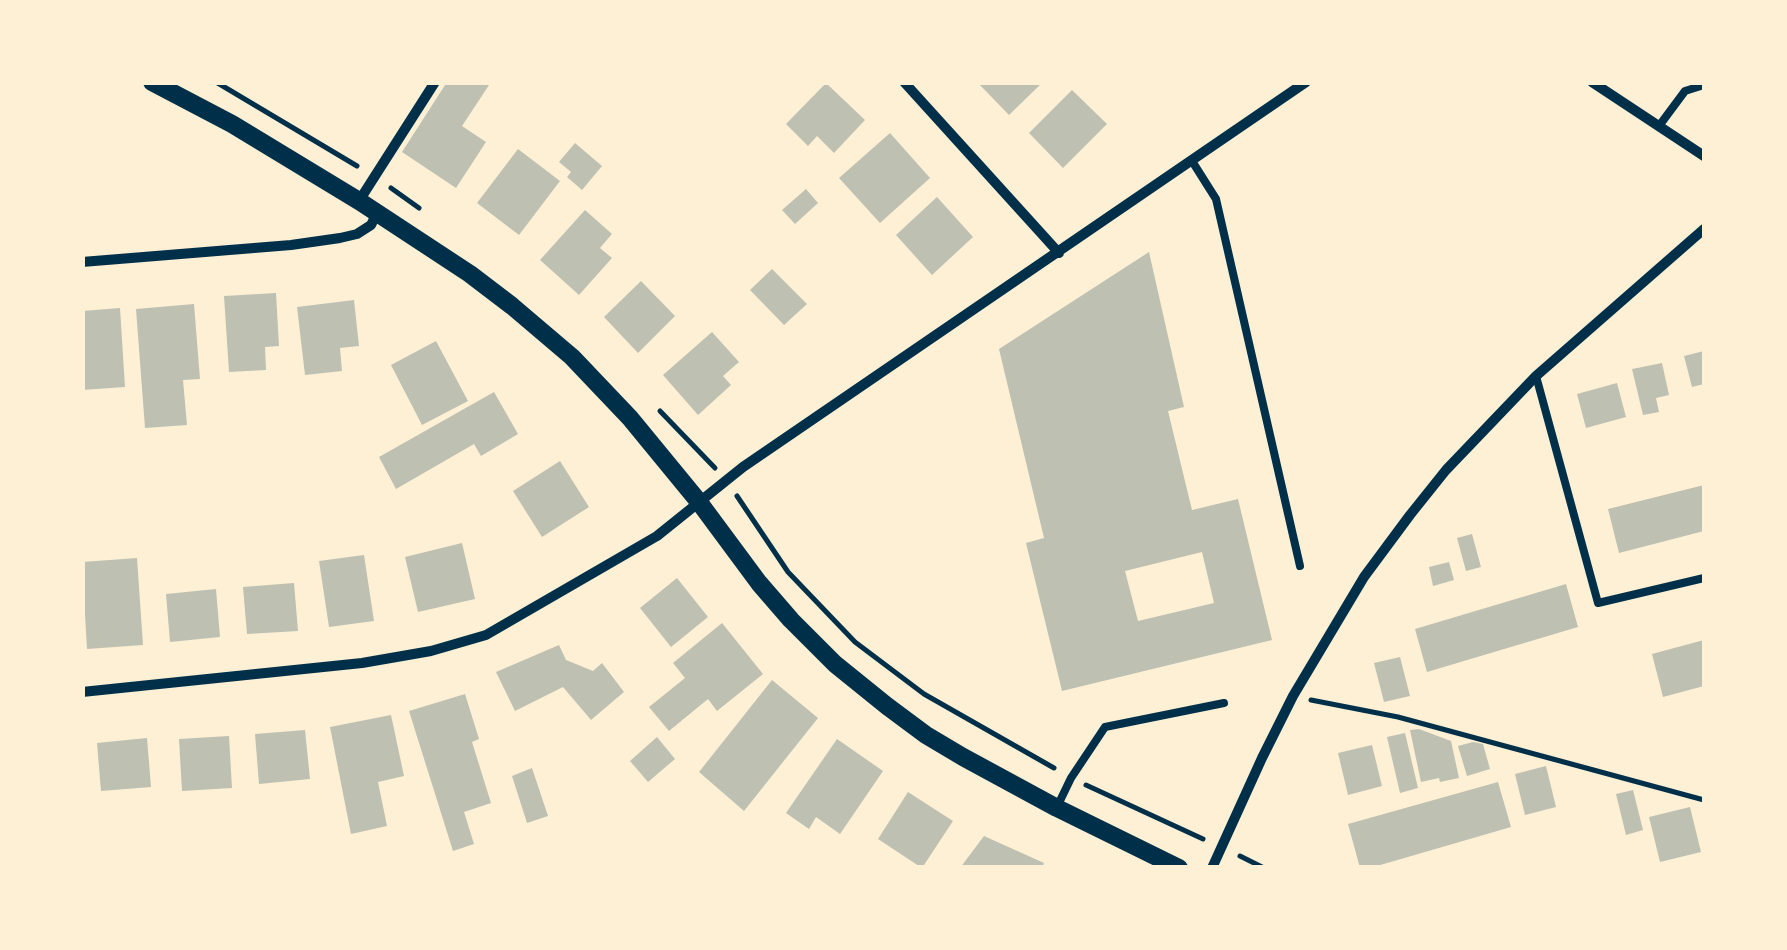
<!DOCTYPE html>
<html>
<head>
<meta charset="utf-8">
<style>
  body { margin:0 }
  #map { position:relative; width:1787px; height:950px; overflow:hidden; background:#fdf0d5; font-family:Mulish,sans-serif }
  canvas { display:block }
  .frame { position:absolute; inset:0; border:85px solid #fdf0d5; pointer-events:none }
</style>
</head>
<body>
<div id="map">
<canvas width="1787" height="950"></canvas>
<div class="frame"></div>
</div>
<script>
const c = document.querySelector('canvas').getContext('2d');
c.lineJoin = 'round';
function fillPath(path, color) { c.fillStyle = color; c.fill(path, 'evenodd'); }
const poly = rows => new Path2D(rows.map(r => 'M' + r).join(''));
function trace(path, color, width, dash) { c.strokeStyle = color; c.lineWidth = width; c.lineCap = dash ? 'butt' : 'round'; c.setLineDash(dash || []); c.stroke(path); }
fillPath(poly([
  [447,82,491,82,462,126,486,142,456,188,402,152],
  [977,82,1043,82,1009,115],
  [826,83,865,120,834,153,817,136,808,146,786,124],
  [1072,90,1107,124,1063,168,1029,133],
  [890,133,930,178,880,223,839,178],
  [575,143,602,166,582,190,567,177,571,172,559,162],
  [518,149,560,181,519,235,477,203],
  [806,189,818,203,795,224,782,210],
  [937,197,973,237,932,275,896,235],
  [585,210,612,234,600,248,612,258,579,295,540,260],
  [1149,252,1184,407,1168,411,1192,510,1238,499,1272,640,1062,691,1026,543,1044,538,999,349],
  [1202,552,1214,603,1138,621,1125,571],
  [772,269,807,304,784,325,750,290],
  [641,281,675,316,638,353,604,317],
  [276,293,279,346,265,347,266,370,229,372,224,296],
  [354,300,359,346,340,348,342,371,305,375,297,307],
  [194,304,200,379,183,380,187,425,145,428,136,309],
  [120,308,125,387,82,390,82,311],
  [712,332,739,362,723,376,731,385,698,415,663,375],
  [436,341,468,401,422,425,391,365],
  [1704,351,1704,384,1692,387,1684,356],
  [1662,363,1669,395,1656,398,1659,412,1643,415,1632,369],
  [1617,383,1626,417,1586,428,1577,394],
  [494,392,518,434,481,456,474,444,396,489,379,457],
  [560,461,589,507,542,537,513,491],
  [1704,485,1704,531,1619,553,1608,509],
  [1472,534,1481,567,1466,571,1457,538],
  [462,543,475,599,418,612,405,557],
  [364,555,374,621,329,627,319,561],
  [137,558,143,645,87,649,82,562],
  [1449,562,1454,580,1433,586,1429,567],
  [677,578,708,617,671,647,640,608],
  [294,583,298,631,247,634,243,587],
  [1566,584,1578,627,1427,672,1415,629],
  [216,589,220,637,170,642,166,594],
  [722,623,763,674,717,711,708,699,669,731,649,707,685,678,673,663],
  [1704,640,1704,686,1663,697,1652,654],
  [559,645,566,660,593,671,602,663,624,692,591,720,563,687,515,711,496,672],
  [1400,657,1410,696,1384,702,1374,663],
  [772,680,818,718,744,811,699,772],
  [465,694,479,739,472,742,491,803,464,812,474,844,453,851,409,711],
  [391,715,404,776,378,782,387,826,351,834,330,727],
  [1419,729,1451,741,1459,778,1440,782,1439,778,1421,782,1410,730],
  [305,730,310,779,259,784,255,734],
  [1405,733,1418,788,1400,793,1387,737],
  [229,736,232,788,182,791,179,739],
  [657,737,675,759,648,782,630,761],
  [147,738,151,787,101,791,97,743],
  [837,739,883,771,840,834,816,817,809,829,786,813],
  [1473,742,1483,744,1490,769,1467,776,1458,746],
  [1372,745,1382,786,1348,795,1338,753],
  [1546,766,1556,807,1525,815,1515,774],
  [532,768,548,816,527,823,512,776],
  [1498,782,1511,827,1370,868,1360,868,1348,824],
  [1633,790,1643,830,1626,835,1616,794],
  [908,792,953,821,922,868,878,839],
  [1690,807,1701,852,1660,862,1649,817],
  [984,836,1044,863,1042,868,960,868]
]), '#bec0b2');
trace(poly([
  [216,82,357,166],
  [391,188,419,208],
  [660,411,715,468],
  [737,496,788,572,855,642,924,694,1054,768],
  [1311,700,1398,717,1704,800],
  [1086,785,1203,839],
  [1240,856,1264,868]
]), '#003049', 5);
trace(poly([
  [1659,126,1685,91,1704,85],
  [1192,161,1216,199,1300,566],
  [1536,376,1598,603,1704,578],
  [1057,807,1071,778,1105,727,1224,703]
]), '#003049', 8);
trace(poly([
  [904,82,1059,253],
  [1592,82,1704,156],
  [359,201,435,82],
  [82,262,291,245,340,238,357,234,371,225,377,213],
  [82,692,362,663,431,651,486,635,657,536,743,467,1306,82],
  [1212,868,1262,758,1293,696,1364,577,1410,515,1446,470,1536,376,1704,229]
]), '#003049', 10);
trace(poly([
  [152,82,232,124,359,201,470,274,512,306,572,357,630,418,699,502,759,583,791,620,835,664,887,706,926,735,963,757,1057,808,1179,868]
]), '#003049', 18);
</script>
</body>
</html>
